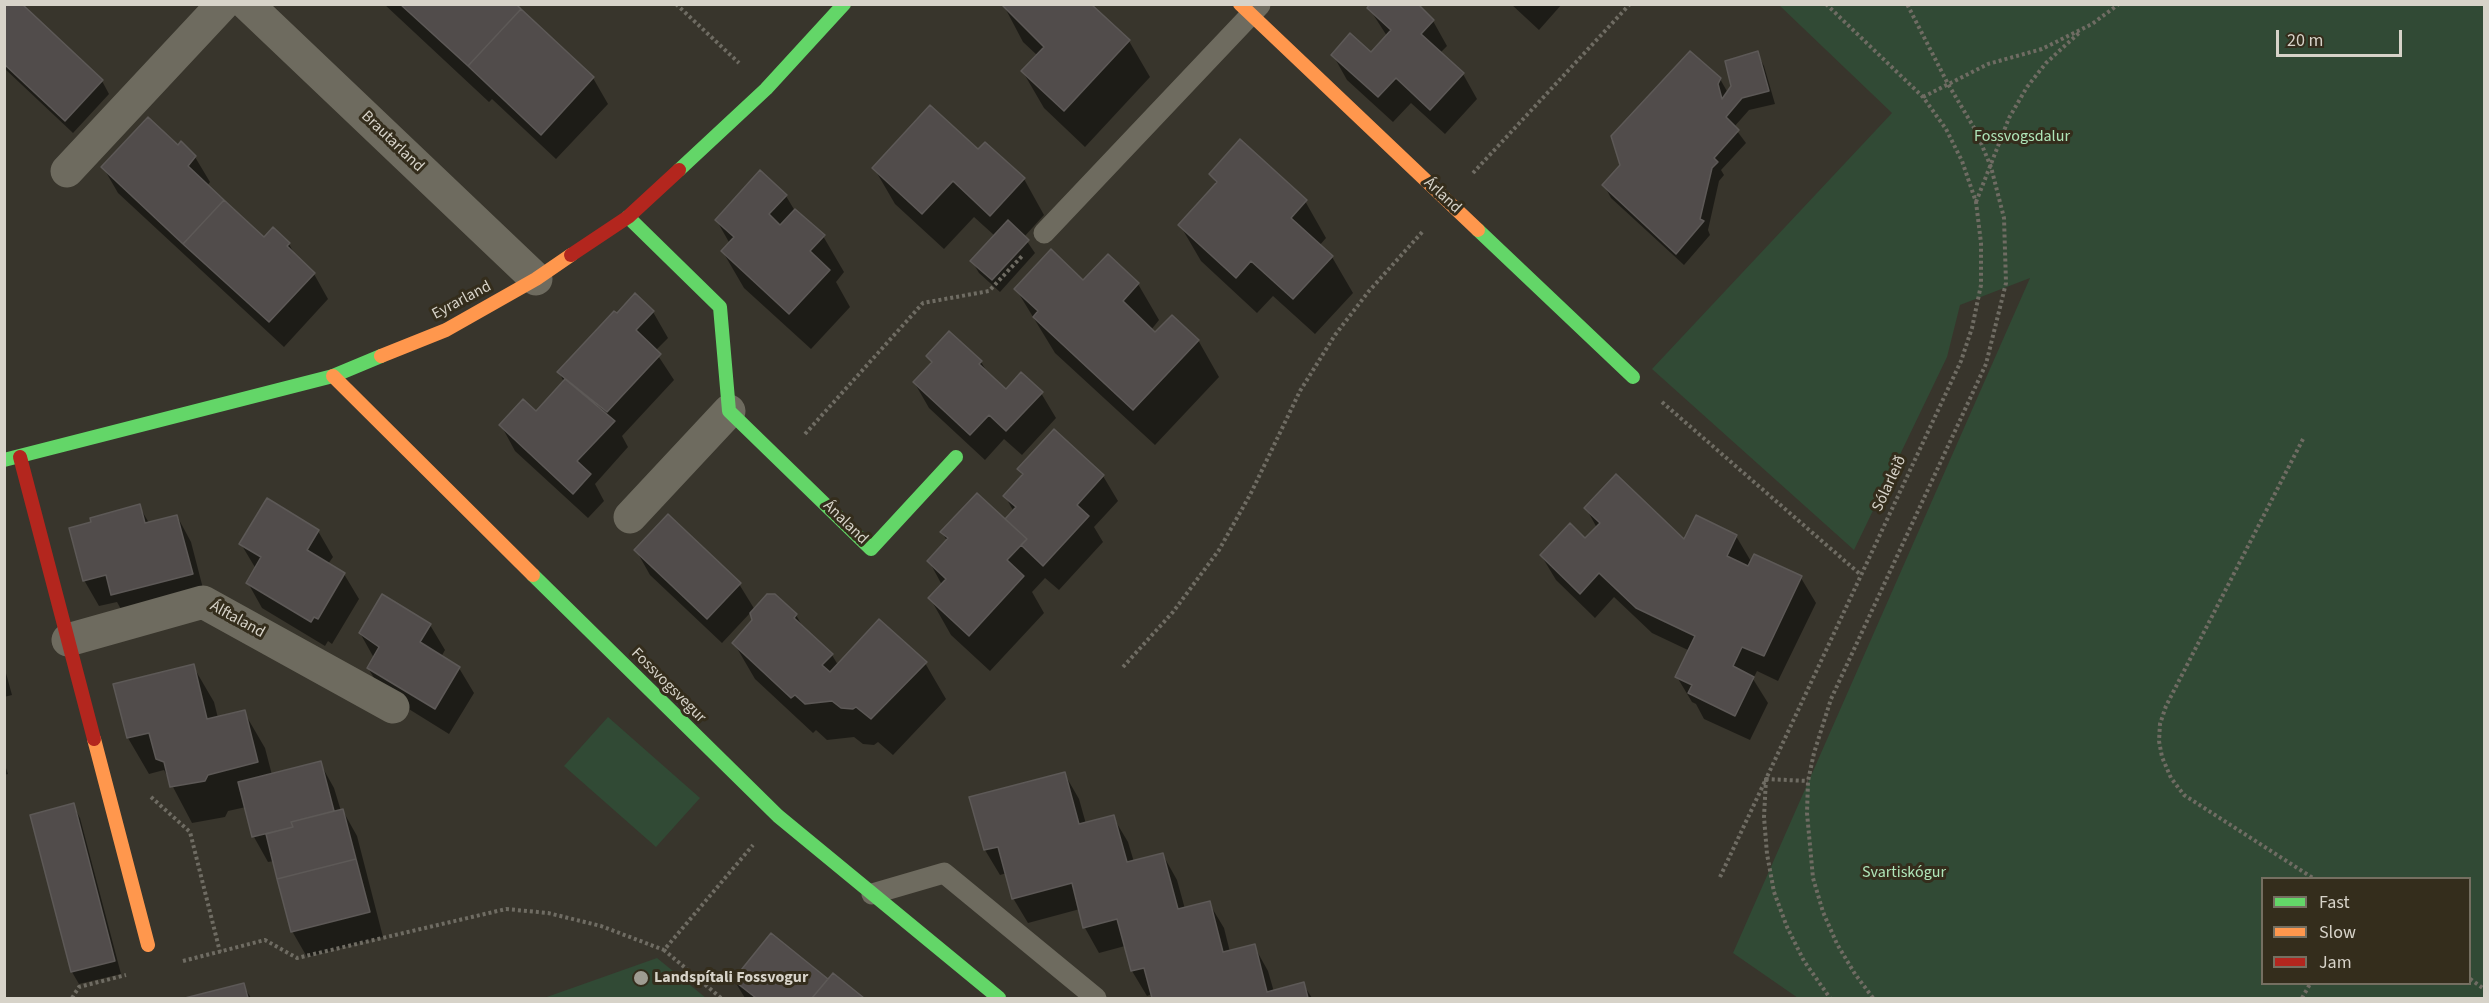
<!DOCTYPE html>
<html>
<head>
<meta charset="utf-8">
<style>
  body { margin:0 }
  #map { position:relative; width:2489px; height:1003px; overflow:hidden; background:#38352c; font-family:"Source Sans 3",sans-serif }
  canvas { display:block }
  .frame { position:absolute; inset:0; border:6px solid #d7d3c9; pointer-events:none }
  .legend { position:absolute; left:2261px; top:877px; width:210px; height:108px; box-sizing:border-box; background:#342d1c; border:2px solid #756f61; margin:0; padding:8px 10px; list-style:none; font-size:18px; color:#d7d3c9 }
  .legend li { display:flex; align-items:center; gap:12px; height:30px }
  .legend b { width:30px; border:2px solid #756f61 }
  .scale { position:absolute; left:2276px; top:30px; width:126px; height:27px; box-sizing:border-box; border:3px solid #d7d3c9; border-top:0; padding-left:8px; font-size:18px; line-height:21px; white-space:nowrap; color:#d7d3c9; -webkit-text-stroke:4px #342d1c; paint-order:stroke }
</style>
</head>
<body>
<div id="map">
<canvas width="2489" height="1003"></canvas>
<div class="frame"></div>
<ul class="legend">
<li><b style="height:8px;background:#63d668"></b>Fast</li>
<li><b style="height:8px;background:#ff974d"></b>Slow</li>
<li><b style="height:8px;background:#b3261e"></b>Jam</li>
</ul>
<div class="scale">20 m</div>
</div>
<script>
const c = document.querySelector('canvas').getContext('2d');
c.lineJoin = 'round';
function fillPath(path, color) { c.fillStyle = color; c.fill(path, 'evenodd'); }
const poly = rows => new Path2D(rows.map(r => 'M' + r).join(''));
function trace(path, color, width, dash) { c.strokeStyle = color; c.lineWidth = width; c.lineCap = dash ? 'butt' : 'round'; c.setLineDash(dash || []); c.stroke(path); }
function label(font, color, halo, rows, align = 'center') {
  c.font = font + ' "Source Sans 3",sans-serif'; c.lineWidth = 6; c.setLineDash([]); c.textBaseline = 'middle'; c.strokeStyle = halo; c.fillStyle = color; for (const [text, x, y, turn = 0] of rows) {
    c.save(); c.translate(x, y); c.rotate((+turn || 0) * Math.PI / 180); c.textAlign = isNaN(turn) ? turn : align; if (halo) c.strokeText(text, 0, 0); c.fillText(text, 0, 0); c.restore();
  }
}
fillPath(poly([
  [1779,5,2484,5,2484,998,1798,998,1733,953,2030,278,1960,305,1947,357,1854,550,1652,369,1892,113],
  [2262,878,2470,878,2470,984,2262,984],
  [608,717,700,798,656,847,564,766],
  [657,958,706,998,544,998]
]), '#314a35');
fillPath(poly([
  [4,4,20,4,102,81,109,94,73,133,4,68],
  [384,4,514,4,593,78,608,104,556,159,492,99,489,102],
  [1003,4,1129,41,1150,77,1085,147,1044,108,1023,72,1038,56,1023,42],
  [1511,4,1562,4,1539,30],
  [1369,8,1433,21,1447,46,1440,53,1463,74,1477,99,1445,134,1411,103,1393,122,1347,80,1333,55,1371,54,1387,36],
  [1757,53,1764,66,1775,104,1749,110,1734,127,1746,143,1721,170,1724,175,1719,181,1708,230,1710,235,1684,265,1611,198,1604,185,1720,79,1728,93],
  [978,151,1024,179,1044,215,1024,237,1035,253,1000,292,979,273,972,261,995,236,974,217,944,249,895,204,874,168],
  [195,157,210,182,207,186,264,239,289,244,296,257,314,274,328,299,284,347,118,193,103,167],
  [1211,174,1305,201,1326,238,1319,246,1332,257,1353,293,1315,334,1273,296,1257,313,1201,261,1180,225,1217,185],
  [786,196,795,211,823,236,844,272,836,282,850,307,811,349,744,288,723,252,730,244,717,221],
  [1108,256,1138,284,1159,320,1151,330,1155,334,1198,340,1219,377,1155,445,1055,353,1016,289,1083,282],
  [635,295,653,312,668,338,655,351,674,380,622,436,628,447,595,484,604,501,588,518,515,451,501,425,536,413,564,382,559,372],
  [928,356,981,362,989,375,1006,391,1041,393,1056,418,1022,455,1004,439,985,460,929,408,914,382,932,363],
  [1019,469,1103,476,1118,501,1094,527,1103,542,1059,590,1045,578,1032,592,1044,613,990,671,951,635,930,598,942,585,929,561,947,541,942,532,1005,521,1014,512,1005,496,1023,476],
  [139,506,149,523,177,516,191,542,206,600,127,620,117,602,99,606,84,580],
  [1586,508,1685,541,1736,536,1752,563,1801,578,1816,603,1778,681,1757,671,1753,679,1768,703,1750,740,1704,719,1696,704,1692,702,1677,677,1690,651,1652,633,1614,597,1595,618,1556,580,1541,555,1585,540,1597,528],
  [318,531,333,557,328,564,344,574,359,599,332,644,328,641,325,646,262,608,248,583,256,569,241,544],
  [636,550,739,584,755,610,796,615,804,629,832,655,838,665,925,663,946,699,893,755,878,742,874,745,863,744,854,737,827,740,816,730,813,733,755,679,734,643,754,621,751,612,722,643,650,575],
  [430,625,445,650,441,657,459,668,474,693,449,734,383,693,368,668,374,658,360,633],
  [4,666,12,695,4,697],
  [193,666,214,702,218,718,244,712,265,748,272,775,320,763,334,788,341,811,343,811,357,836,383,937,307,957,292,931,274,861,268,862,254,837,246,807,228,811,225,817,192,823,164,770,149,774,128,738,115,685],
  [4,762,8,774,4,775],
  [1064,773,1079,799,1086,824,1113,817,1128,842,1134,862,1163,855,1177,880,1185,909,1209,903,1224,928,1230,952,1254,946,1268,971,1274,992,1303,984,1312,998,1153,998,1152,994,1147,996,1132,971,1125,946,1099,953,1085,928,1080,909,1028,923,1013,898,1007,873,1000,875,985,850,971,798],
  [73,805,80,818,121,974,79,984,72,972,32,816],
  [833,975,862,998,745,998,734,980,828,981],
  [243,985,251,998,191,998]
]), '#0007');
const building = poly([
  [4,4,22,4,103,80,65,121,4,64,4,4],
  [400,4,516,4,521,9,468,66,400,4],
  [1001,4,1091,4,1130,40,1064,111,1021,71,1044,47,1001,4],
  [1370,4,1418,4,1434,20,1421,34,1464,73,1430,110,1396,78,1378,97,1331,55,1350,33,1371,52,1391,30,1367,8,1370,4],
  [521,9,594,77,541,135,468,66,521,9],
  [1690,51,1721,78,1718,84,1722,99,1731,86,1725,61,1758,51,1769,91,1742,98,1726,117,1739,130,1714,158,1718,162,1712,168,1700,219,1704,221,1676,254,1602,185,1620,165,1611,136,1690,51],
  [930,105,978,149,985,142,1025,178,990,216,953,181,922,214,872,168,930,105],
  [148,117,178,145,181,141,196,156,188,166,224,200,183,244,101,167,148,117],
  [1240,139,1307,200,1291,218,1333,256,1293,299,1251,261,1236,278,1178,225,1217,182,1209,174,1240,139],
  [760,170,787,195,769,214,780,225,795,209,825,235,810,251,830,270,789,314,721,251,734,237,715,220,760,170],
  [224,200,264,237,273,227,290,243,287,246,315,273,269,322,183,244,224,200],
  [1008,220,1029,240,992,280,970,261,1008,220],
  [1051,249,1083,280,1108,254,1139,283,1123,301,1155,332,1172,315,1199,340,1133,410,1033,317,1038,311,1014,289,1051,249],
  [635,293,654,311,636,330,661,354,607,412,557,372,614,311,617,313,635,293],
  [949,331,982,361,979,364,1006,389,1021,372,1043,392,1006,431,989,415,970,435,913,382,932,362,926,356,949,331],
  [565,379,615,421,577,461,591,474,573,494,499,425,523,399,536,411,565,379],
  [1054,429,1104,475,1077,505,1089,516,1043,566,1021,545,1027,539,1005,519,1016,507,1003,496,1023,474,1017,469,1054,429],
  [1616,474,1684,539,1696,515,1737,535,1727,556,1748,566,1754,554,1802,576,1764,656,1742,647,1733,666,1754,677,1735,716,1688,693,1692,685,1675,677,1695,636,1636,608,1599,573,1580,594,1540,555,1570,523,1585,538,1600,523,1584,508,1616,474],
  [977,493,1027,539,1007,560,1024,576,969,636,928,598,946,579,927,561,948,538,940,532,977,493],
  [267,498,319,530,307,550,345,573,318,619,314,617,311,622,246,583,261,557,239,544,267,498],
  [140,504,145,523,177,515,193,574,111,595,106,575,83,581,69,528,91,522,90,518,140,504],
  [668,514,741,583,707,619,634,550,668,514],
  [382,594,431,624,420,642,460,667,435,709,367,668,379,647,359,633,382,594],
  [767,594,775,594,797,614,794,618,833,654,822,665,830,672,879,619,927,662,871,719,856,707,853,709,841,708,832,701,805,704,795,695,791,698,732,643,752,620,750,613,767,594],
  [194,664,207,719,245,710,258,762,208,775,205,781,170,787,164,762,156,759,149,733,127,738,113,684,194,664],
  [321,761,334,811,291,822,293,827,252,837,238,782,321,761],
  [1065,772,1079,824,1114,815,1127,862,1163,853,1178,909,1210,901,1223,952,1255,944,1267,992,1304,982,1308,998,1152,998,1144,968,1131,971,1117,919,1083,928,1072,883,1012,899,998,847,984,850,969,797,1065,772],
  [74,803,115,961,71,972,30,815,74,803],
  [343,809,356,859,277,879,266,834,293,827,291,822,343,809],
  [356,859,370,912,291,932,277,879,356,859],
  [771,933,828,979,812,998,756,998,733,980,771,933],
  [833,973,864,998,812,998,833,973],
  [244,983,248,998,185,998,244,983]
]);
fillPath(building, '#514c4b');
trace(building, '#5d5957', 1.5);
trace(poly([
  [676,4,739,63],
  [1826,4,1923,97,1946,129,1962,161,1976,202,1981,243,1981,285,1972,328,1961,361,1766,779,1764,817,1767,854,1774,892,1787,927,1804,961,1830,998],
  [1923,97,1988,64,2042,49,2092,24,2119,4],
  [1473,173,1630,4],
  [1976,202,2009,118,2027,87,2046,63,2080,32],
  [1662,402,1861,575],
  [805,434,923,303,989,291,1023,255],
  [2303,439,2166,706,2160,724,2159,741,2162,757,2171,778,2184,795,2313,878],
  [1123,667,1173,612,1219,550,1251,493,1300,391,1335,335,1369,291,1424,230],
  [151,797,190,832,220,952],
  [1720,877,1766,779,1808,781],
  [183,961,265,940,297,958,506,909,548,913,601,926,664,950],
  [2470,979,2484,989],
  [72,998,79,987,126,975],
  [721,998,664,950,753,845],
  [1873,998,1855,974,1837,944,1823,912,1813,878,1807,813,1808,781,1814,753,1831,699,1986,364,2006,283,2004,218,1991,167,1976,131,1948,84,1907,4],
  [2302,998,2310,984]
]), '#6f6c63', 4, [3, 3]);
trace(poly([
  [1044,233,1260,5],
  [872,894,944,873,1096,998]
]), '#6e6b5f', 21);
trace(poly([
  [247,4,536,279],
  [67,171,223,4],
  [630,517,729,411],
  [68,640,203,602,393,707]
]), '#6e6b5f', 33);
trace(poly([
  [679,170,766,89,844,4],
  [628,217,720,307,729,411,871,549,956,457],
  [1478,230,1633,377],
  [4,460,333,376,381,356],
  [533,575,778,816,999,998]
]), '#63d668', 14);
trace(poly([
  [1240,4,1478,230],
  [381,356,446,330,536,279,571,255],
  [333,376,533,575],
  [94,739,148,945]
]), '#ff974d', 14);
trace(poly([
  [571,255,628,217,679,170],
  [20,457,94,739]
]), '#b3261e', 14);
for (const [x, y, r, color] of [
  [641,978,8,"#9f9c92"]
]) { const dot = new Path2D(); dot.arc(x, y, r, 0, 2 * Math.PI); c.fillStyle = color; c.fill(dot); trace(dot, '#342d1c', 2); }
label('16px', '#afe6b9', '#342d1c', [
  ["Fossvogsdalur",2022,137],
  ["Svartiskógur",1904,873]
]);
label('16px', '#d7d3c9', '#342d1c', [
  ["Brautarland",392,142,44],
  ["Árland",1442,196,43],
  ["Eyrarland",462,301,-28],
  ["Sólarleið",1890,484,-65],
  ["Ánaland",845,523,44],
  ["Álftaland",237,620,29],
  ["Fossvogsvegur",668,686,45]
]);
label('bold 16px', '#d7d3c9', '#342d1c', [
  ["Landspítali Fossvogur",654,978]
], 'left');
</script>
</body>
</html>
